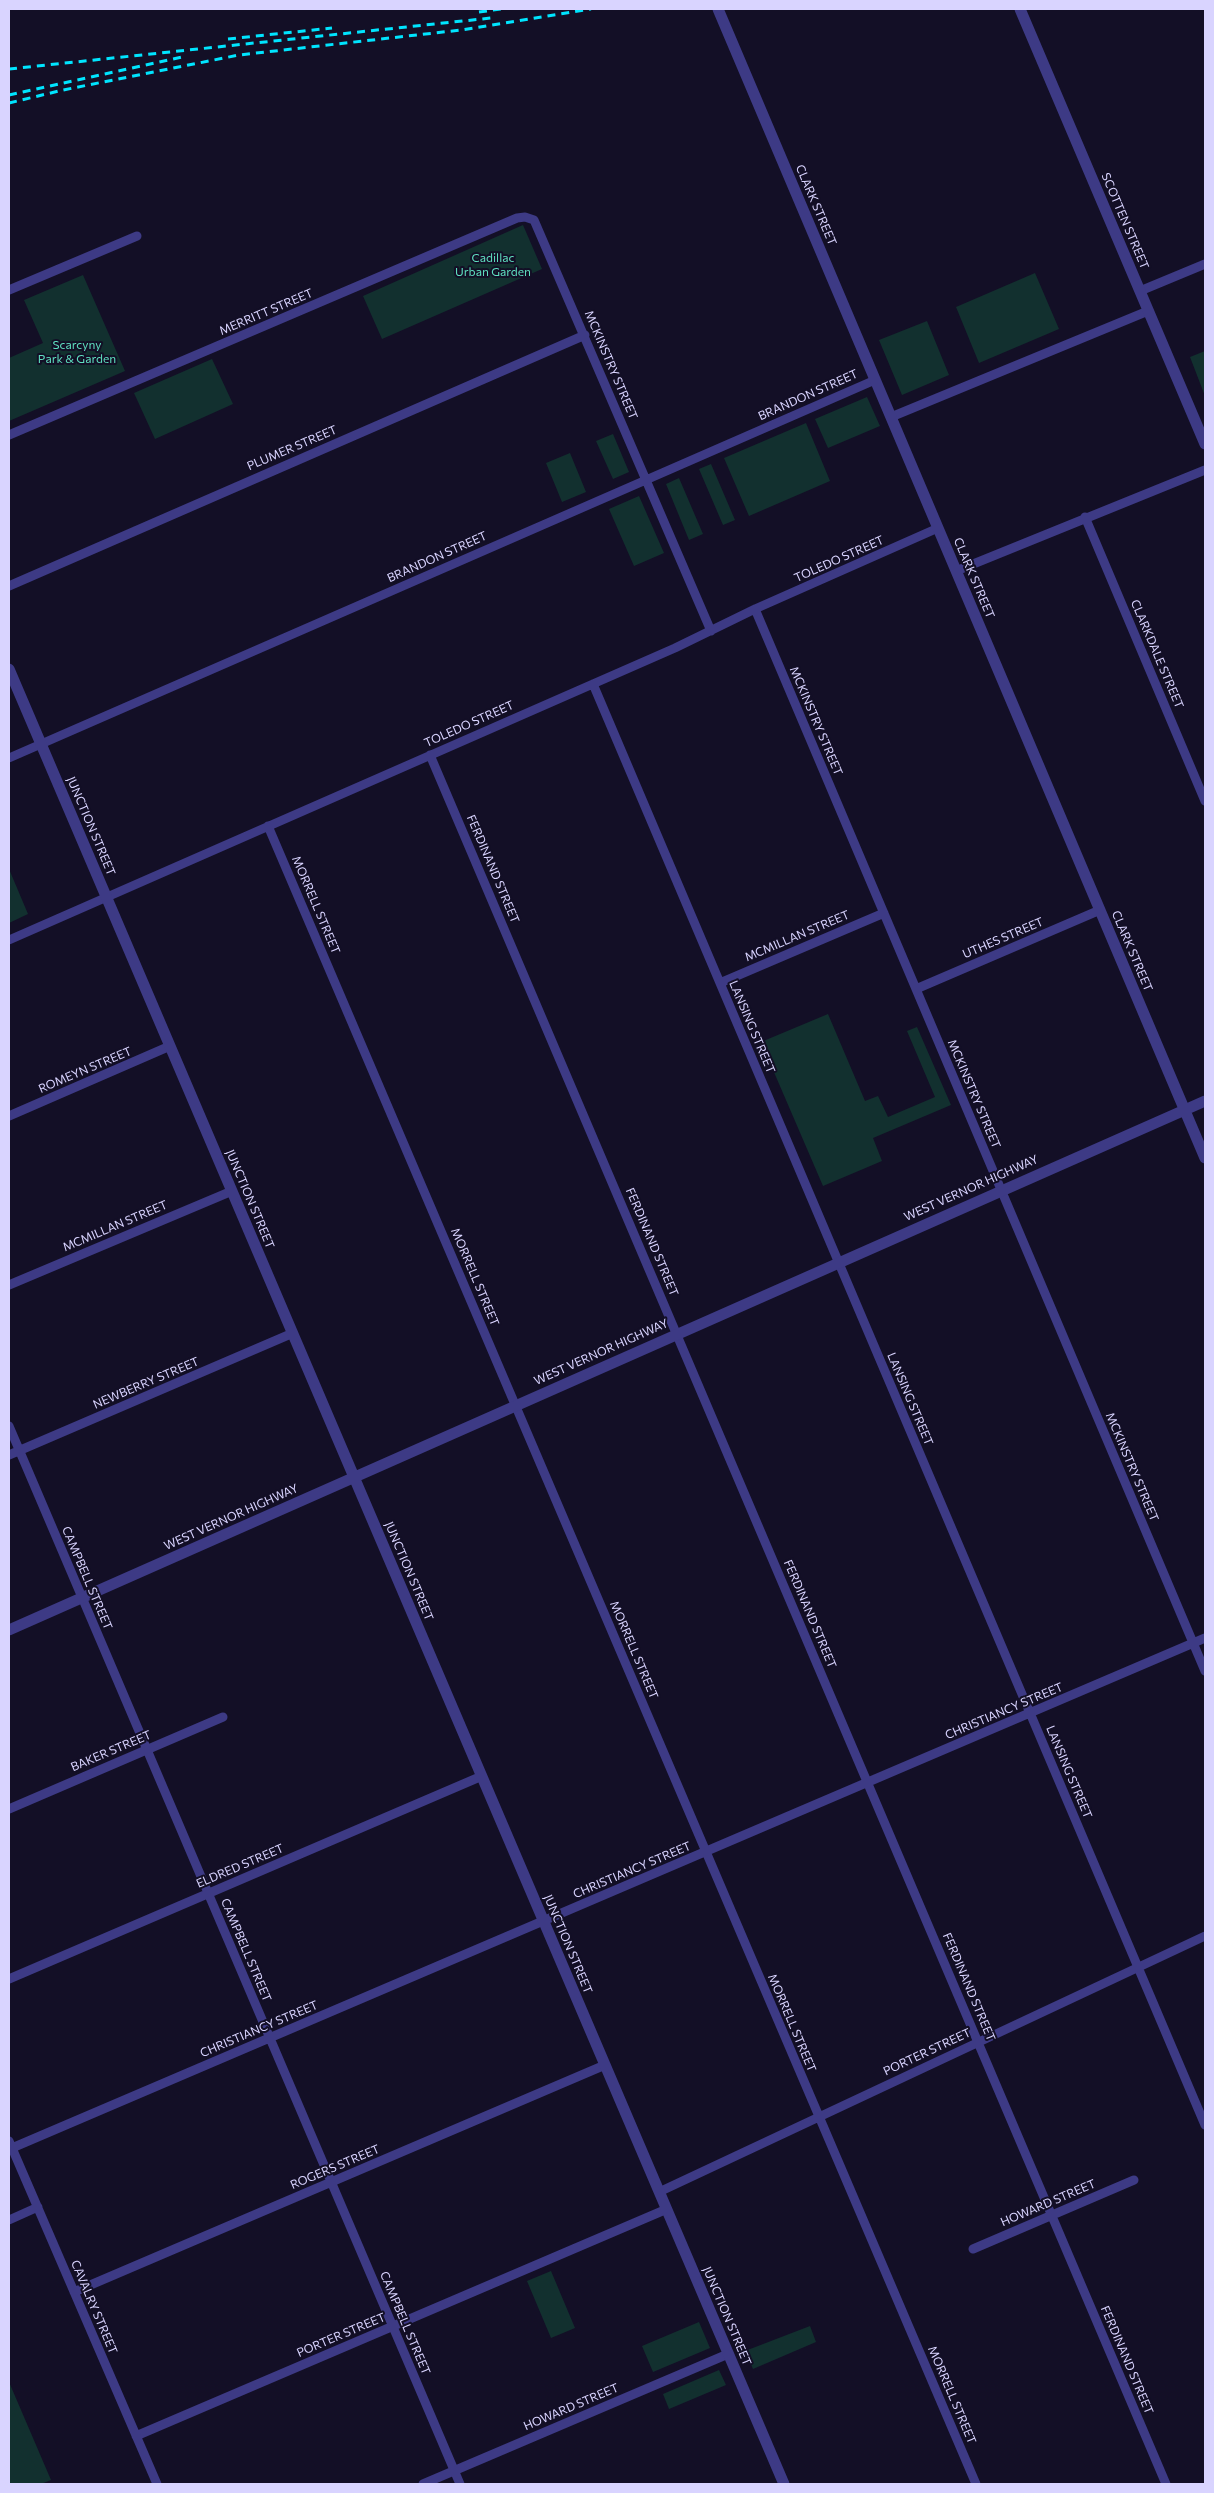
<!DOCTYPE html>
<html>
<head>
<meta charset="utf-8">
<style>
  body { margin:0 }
  #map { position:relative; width:1214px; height:2493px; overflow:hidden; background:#130f26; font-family:Commissioner,sans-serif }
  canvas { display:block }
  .frame { position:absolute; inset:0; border:10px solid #d9d4ff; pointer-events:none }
</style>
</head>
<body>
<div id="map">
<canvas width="1214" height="2493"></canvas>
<div class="frame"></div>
</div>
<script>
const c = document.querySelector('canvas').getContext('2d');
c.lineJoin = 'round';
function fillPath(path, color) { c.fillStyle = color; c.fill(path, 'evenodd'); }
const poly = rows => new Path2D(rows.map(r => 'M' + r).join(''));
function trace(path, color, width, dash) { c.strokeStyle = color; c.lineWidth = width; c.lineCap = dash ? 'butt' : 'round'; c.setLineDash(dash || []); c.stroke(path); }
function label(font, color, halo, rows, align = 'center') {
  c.font = font + ' Commissioner,sans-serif'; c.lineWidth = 4; c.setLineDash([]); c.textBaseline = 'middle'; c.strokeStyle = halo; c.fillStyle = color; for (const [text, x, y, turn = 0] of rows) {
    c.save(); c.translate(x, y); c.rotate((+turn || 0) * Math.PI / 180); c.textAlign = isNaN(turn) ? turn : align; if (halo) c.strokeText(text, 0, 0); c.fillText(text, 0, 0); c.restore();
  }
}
fillPath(poly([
  [523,225,542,269,382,339,363,296],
  [1035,273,1059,329,979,363,956,307],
  [83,275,125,371,9,421,9,358,43,343,24,300],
  [927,321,949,375,902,395,879,340],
  [1205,351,1205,396,1190,357],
  [212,359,233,404,155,439,134,393],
  [867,397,880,426,828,448,815,419],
  [806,423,830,481,749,516,724,458],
  [613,434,629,472,613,479,596,441],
  [570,453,586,492,562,502,546,463],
  [711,464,735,520,723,525,699,469],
  [679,478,703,534,689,540,666,484],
  [639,496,664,553,634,566,609,509],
  [9,869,28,914,9,923],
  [828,1014,865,1101,878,1096,888,1117,935,1097,907,1031,917,1027,951,1105,873,1138,882,1161,823,1186,761,1042],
  [551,2271,575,2328,551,2338,527,2281],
  [699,2322,710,2348,653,2372,642,2346],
  [810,2326,816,2342,753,2369,745,2351],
  [719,2370,726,2385,669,2409,663,2394],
  [9,2382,51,2480,41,2484,9,2484]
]), '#12302f');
trace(poly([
  [9,290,137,236],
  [1140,291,1205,264],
  [891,417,1148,311],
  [9,435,517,218,525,217,534,220,711,631],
  [1085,517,1205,801],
  [956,571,1205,470],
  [9,586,585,335],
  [755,609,1205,1671],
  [593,684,1205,2125],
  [430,755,1166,2484],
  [9,758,875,380],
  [268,826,976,2484],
  [9,940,675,648,755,609,938,528],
  [720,983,884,913],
  [916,989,1100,910],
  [9,1116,170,1046],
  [9,1285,232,1191],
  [9,1426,460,2484],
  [9,1455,293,1333],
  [9,1809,223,1717],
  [9,1979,482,1776],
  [9,2141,157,2484],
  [12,2148,1205,1638],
  [659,2192,1205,1936],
  [9,2220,38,2207],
  [973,2249,1134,2180],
  [74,2292,605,2065],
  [136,2436,667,2209],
  [423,2484,728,2354]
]), '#3d3a85', 9);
trace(poly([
  [718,9,1205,1158],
  [1020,9,1205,444],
  [9,669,784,2484],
  [9,1630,1205,1101]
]), '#3d3a85', 11);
trace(poly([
  [479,12,501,9],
  [228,39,332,28],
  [9,69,491,18],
  [9,95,182,57],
  [9,103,63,90,239,55,461,30,591,9]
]), '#00e5ff', 3, [8, 6]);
label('12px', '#d9d4ff', '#130f26', [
  ["CLARK STREET",816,205,67],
  ["SCOTTEN STREET",1125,221,67],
  ["MERRITT STREET",266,312,-23],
  ["MCKINSTRY STREET",611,365,67],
  ["BRANDON STREET",808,395,-24],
  ["PLUMER STREET",292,448,-23],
  ["BRANDON STREET",437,557,-24],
  ["TOLEDO STREET",839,559,-24],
  ["CLARK STREET",974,578,67],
  ["CLARKDALE STREET",1157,654,67],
  ["MCKINSTRY STREET",816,721,67],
  ["TOLEDO STREET",469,724,-24],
  ["JUNCTION STREET",91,826,67],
  ["FERDINAND STREET",493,869,67],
  ["MORRELL STREET",316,905,67],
  ["MCMILLAN STREET",797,936,-23],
  ["UTHES STREET",1003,938,-23],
  ["CLARK STREET",1132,951,67],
  ["LANSING STREET",752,1027,67],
  ["ROMEYN STREET",85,1070,-23],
  ["MCKINSTRY STREET",974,1094,67],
  ["WEST VERNOR HIGHWAY",971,1188,-24],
  ["JUNCTION STREET",250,1199,67],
  ["MCMILLAN STREET",115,1226,-23],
  ["FERDINAND STREET",652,1242,67],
  ["MORRELL STREET",475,1277,67],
  ["WEST VERNOR HIGHWAY",601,1352,-24],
  ["NEWBERRY STREET",146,1383,-23],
  ["LANSING STREET",910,1399,67],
  ["MCKINSTRY STREET",1132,1467,67],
  ["WEST VERNOR HIGHWAY",231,1517,-24],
  ["JUNCTION STREET",409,1571,67],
  ["CAMPBELL STREET",87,1578,67],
  ["FERDINAND STREET",810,1614,67],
  ["MORRELL STREET",634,1650,67],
  ["CHRISTIANCY STREET",1004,1711,-23],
  ["BAKER STREET",111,1751,-23],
  ["LANSING STREET",1069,1772,67],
  ["ELDRED STREET",240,1866,-23],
  ["CHRISTIANCY STREET",632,1870,-23],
  ["JUNCTION STREET",568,1944,67],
  ["CAMPBELL STREET",246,1950,67],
  ["FERDINAND STREET",969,1987,67],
  ["MORRELL STREET",792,2023,67],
  ["CHRISTIANCY STREET",259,2029,-23],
  ["PORTER STREET",927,2052,-25],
  ["ROGERS STREET",335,2167,-23],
  ["HOWARD STREET",1048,2203,-23],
  ["CAVALRY STREET",94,2307,67],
  ["JUNCTION STREET",727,2316,67],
  ["CAMPBELL STREET",405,2323,67],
  ["PORTER STREET",341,2335,-23],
  ["FERDINAND STREET",1127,2360,67],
  ["MORRELL STREET",952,2395,67],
  ["HOWARD STREET",571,2407,-23]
]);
label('12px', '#5fe0c0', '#130f26', [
  ["Cadillac",493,258],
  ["Urban Garden",493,272],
  ["Scarcyny",77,345],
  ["Park & Garden",77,359]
]);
</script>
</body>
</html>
